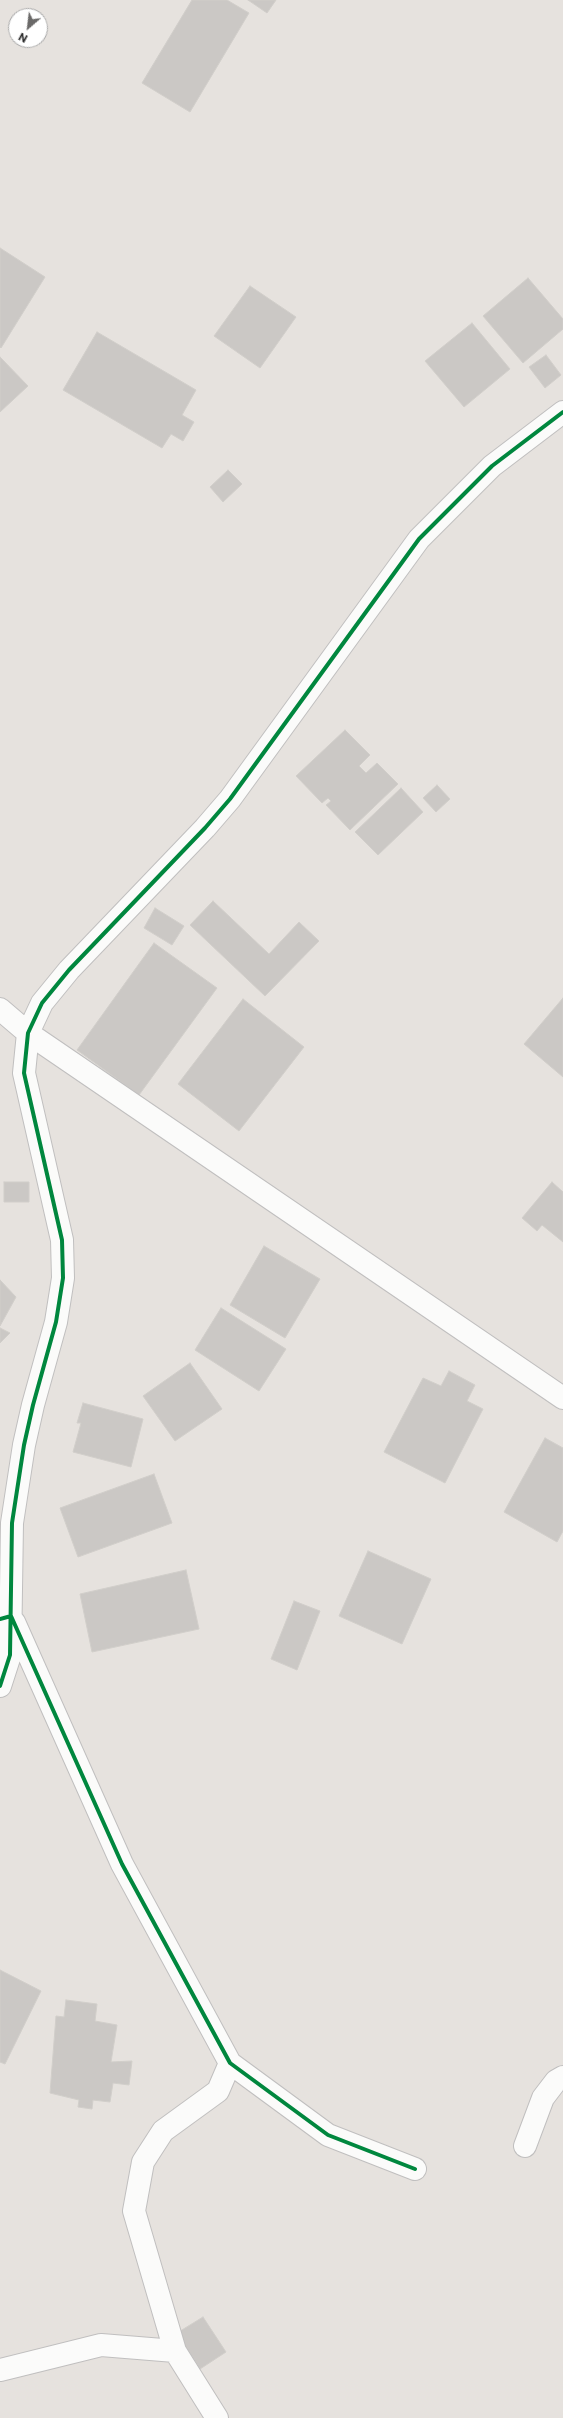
<!DOCTYPE html>
<html>
<head>
<meta charset="utf-8">
<style>
  body { margin:0 }
  #map { position:relative; width:563px; height:2418px; overflow:hidden; background:#e6e2de; font-family:Commissioner,sans-serif }
  canvas { display:block }
  .north { position:absolute; left:8px; top:8px; width:40px; height:40px; box-sizing:border-box; background:#fff; border:1px solid #a9a9a9; border-radius:50%; rotate:208deg; font-size:11px; font-weight:700; line-height:16px; text-align:center; color:#282828 }
  .north::after { content:''; display:block; margin:auto; width:14px; height:18px; background:#6a6968; clip-path:polygon(50% 0,100% 100%,50% 72%,0 100%) }
</style>
</head>
<body>
<div id="map">
<canvas width="563" height="2418"></canvas>
<div class="north">N</div>
</div>
<script>
const c = document.querySelector('canvas').getContext('2d');
c.lineJoin = 'round';
function fillPath(path, color) { c.fillStyle = color; c.fill(path, 'evenodd'); }
const poly = rows => new Path2D(rows.map(r => 'M' + r).join(''));
function trace(path, color, width, dash) { c.strokeStyle = color; c.lineWidth = width; c.lineCap = dash ? 'butt' : 'round'; c.setLineDash(dash || []); c.stroke(path); }
const building = poly([
  [192,0,227,0,249,13,190,112,142,83,192,0],
  [248,0,276,0,267,13,248,0],
  [0,248,45,277,1,348,0,347,0,248],
  [528,278,563,319,563,329,523,363,483,316,528,278],
  [250,286,296,317,260,368,214,336,250,286],
  [472,323,510,369,464,407,425,361,472,323],
  [97,332,196,390,182,415,194,422,183,441,171,434,162,448,63,390,97,332],
  [546,355,561,375,545,388,529,367,546,355],
  [0,357,28,386,0,412,0,357],
  [228,470,242,484,223,502,210,487,228,470],
  [345,730,370,755,359,766,366,773,377,763,398,784,350,830,326,805,331,801,328,798,322,803,296,776,345,730],
  [437,785,450,799,436,812,423,798,437,785],
  [401,788,423,812,378,855,355,832,401,788],
  [213,901,269,954,299,922,319,941,265,996,190,925,213,901],
  [155,908,184,926,172,945,144,928,155,908],
  [154,943,217,988,139,1095,77,1050,154,943],
  [563,998,563,1077,524,1044,563,998],
  [243,999,304,1047,239,1131,178,1084,243,999],
  [4,1182,29,1182,29,1202,4,1202,4,1182],
  [552,1182,563,1192,563,1242,542,1225,537,1231,522,1218,552,1182],
  [264,1246,320,1279,285,1338,230,1305,264,1246],
  [0,1280,16,1297,0,1326,0,1280],
  [221,1308,286,1349,259,1391,195,1350,221,1308],
  [0,1328,10,1333,0,1343,0,1328],
  [190,1363,222,1409,175,1441,143,1396,190,1363],
  [449,1371,475,1385,467,1401,483,1409,445,1483,384,1452,423,1378,441,1386,449,1371],
  [83,1403,143,1419,131,1467,73,1452,81,1423,77,1423,83,1403],
  [545,1438,563,1448,563,1531,557,1542,504,1512,545,1438],
  [154,1474,172,1523,78,1557,60,1508,154,1474],
  [368,1551,431,1579,402,1644,339,1616,368,1551],
  [186,1570,199,1629,92,1652,80,1594,186,1570],
  [294,1601,320,1611,297,1670,271,1659,294,1601],
  [0,1970,41,1991,5,2064,0,2062,0,1970],
  [66,2000,97,2004,95,2021,117,2025,111,2062,132,2061,129,2085,113,2083,110,2102,93,2100,92,2109,78,2107,79,2100,50,2093,56,2016,64,2017,66,2000],
  [203,2317,226,2352,200,2369,177,2333,203,2317]
]);
fillPath(building, '#cbc8c5');
trace(building, '#d1ceca', 1);
const minor = poly([
  [0,1009,28,1033,563,1398],
  [14,1622,122,1864,230,2063,328,2135,415,2169],
  [0,1686,10,1655,12,1523,24,1445,33,1405,56,1322,63,1278,62,1240,24,1073,28,1033,42,1003,69,970,205,828,230,799,419,539,492,466,563,412],
  [525,2146,543,2098,556,2081,563,2077],
  [175,2351,134,2211,143,2162,163,2131,218,2091,230,2063],
  [0,2370,101,2345,175,2351,217,2418]
]);
trace(minor, '#c0bfbf', 24);
trace(minor, '#fbfbfa', 22);
trace(poly([
  [0,1619,11,1616,122,1864,230,2063,328,2135,415,2169],
  [0,1686,10,1655,12,1523,24,1445,33,1405,56,1322,63,1278,62,1240,24,1073,28,1033,42,1003,69,970,205,828,230,799,419,539,492,466,563,412]
]), '#00873e', 4);
</script>
</body>
</html>
